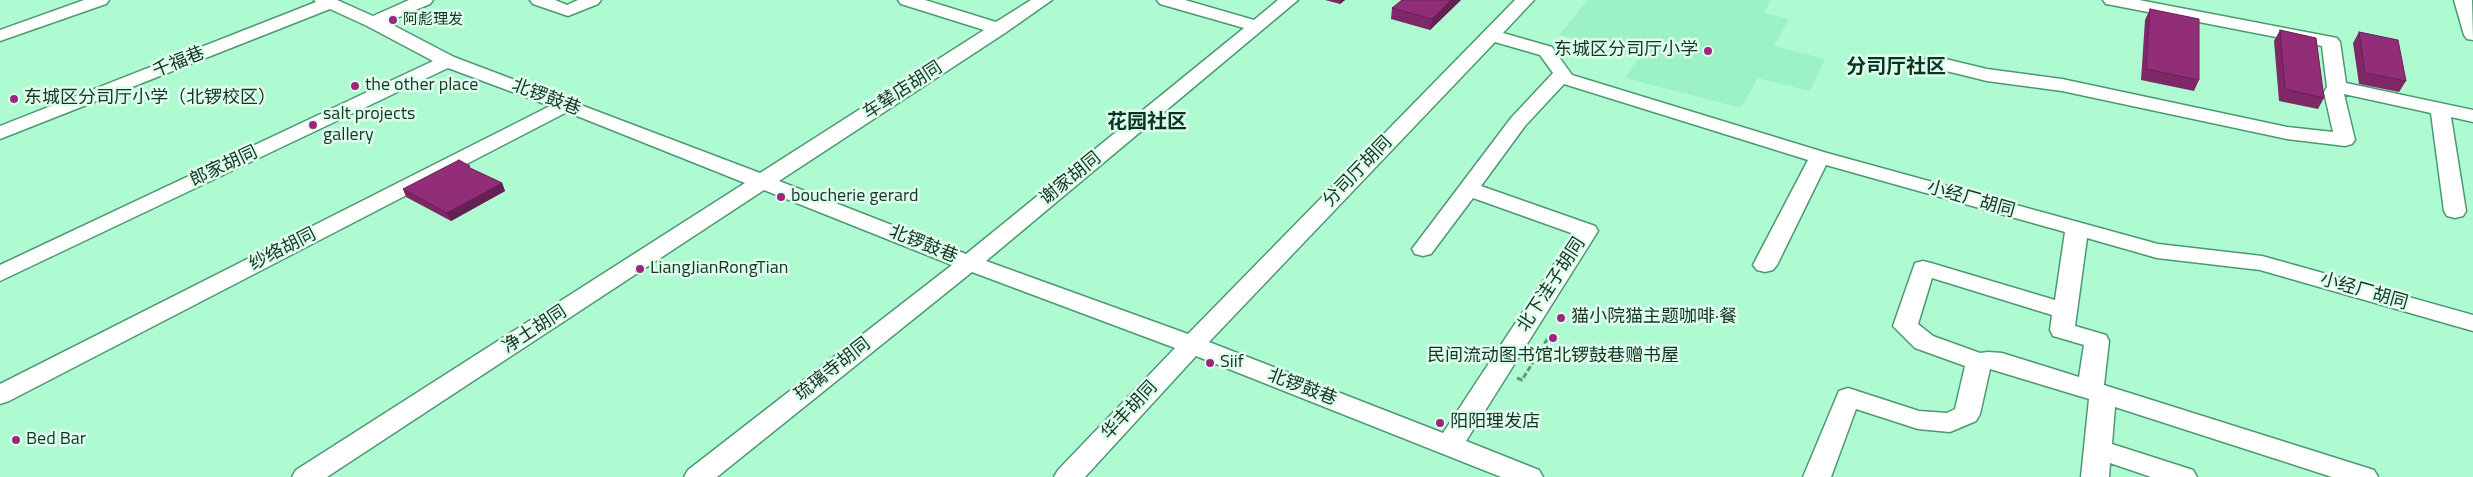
<!DOCTYPE html>
<html>
<head>
<meta charset="utf-8">
<style>
  body { margin:0 }
  canvas { display:block; background:#aefbd2 }
</style>
</head>
<body>
<canvas width="2473" height="477"></canvas>
<script>
const c = document.querySelector('canvas').getContext('2d');
c.lineJoin = 'round';
function fillPath(path, color) { c.fillStyle = color; c.fill(path, 'evenodd'); }
const poly = rows => new Path2D(rows.map(r => 'M' + r).join(''));
function trace(path, color, width, dash) { c.strokeStyle = color; c.lineWidth = width; c.lineCap = dash ? 'butt' : 'round'; c.setLineDash(dash || []); c.stroke(path); }
function label(font, color, halo, rows, align = 'center') {
  c.font = font + ' "Titillium Web","Noto Sans SC",sans-serif'; c.lineWidth = 5; c.setLineDash([]); c.textBaseline = 'middle'; c.strokeStyle = halo; c.fillStyle = color; for (const [text, x, y, turn = 0] of rows) {
    c.save(); c.translate(x, y); c.rotate((+turn || 0) * Math.PI / 180); c.textAlign = isNaN(turn) ? turn : align; if (halo) c.strokeText(text, 0, 0); c.fillText(text, 0, 0); c.restore();
  }
}
fillPath(poly([
  [1588,0,1771,0,1764,13,1789,19,1774,46,1825,59,1810,91,1758,78,1741,108,1625,78,1640,56,1559,35]
]), '#9cf2c4');
const minor = poly([
  [84,0,109,0,106,4,0,41,0,30,84,0],
  [314,0,337,0,373,16,409,0,433,0,430,4,387,22,454,57,760,173,984,30,901,4,898,0,925,0,996,22,1031,0,1052,0,1005,33,779,181,966,254,1244,28,1160,4,1157,0,1185,0,1254,20,1278,0,1298,0,986,261,1188,334,1515,0,1534,0,1503,33,1552,47,1572,75,1827,153,2158,244,2262,256,2473,315,2473,331,2260,270,2157,258,2087,238,2075,326,2106,335,2109,341,2104,385,2374,470,2378,477,2332,477,2115,407,2112,444,2193,470,2197,477,2151,477,2110,463,2109,477,2081,477,2089,399,1990,369,1980,414,1976,421,1950,432,1918,429,1856,409,1831,477,1803,477,1839,391,1848,388,1919,411,1947,413,1955,409,1965,366,1915,348,1893,326,1915,263,1923,261,1931,263,2055,300,2065,232,1826,165,1777,265,1773,270,1765,272,1757,270,1753,265,1808,160,1564,84,1525,126,1481,186,1595,226,1598,231,1466,441,1539,470,1543,477,1501,477,1196,356,1085,477,1054,477,1058,470,1175,348,972,272,717,477,684,477,688,470,952,265,764,190,327,477,292,477,296,470,745,183,567,112,9,401,0,404,0,384,550,106,448,68,0,281,0,265,433,61,367,26,330,9,0,139,0,126,316,2,314,0],
  [1495,42,1540,55,1553,73,1511,118,1412,249,1415,254,1423,256,1431,254,1473,198,1574,234,1443,433,1209,342,1495,42],
  [1932,278,2052,315,2050,330,2053,336,2084,345,2079,377,2002,353,1988,352,1980,353,1933,336,1918,324,1932,278],
  [530,0,555,0,567,5,578,0,601,0,598,4,568,16,533,4,530,0],
  [2103,0,2139,0,2337,38,2340,42,2346,83,2473,110,2473,122,2451,117,2466,211,2463,216,2455,218,2447,216,2444,211,2431,113,2344,94,2355,140,2352,144,2345,146,2287,139,2062,91,1987,81,1926,66,1924,62,1926,58,1933,56,1987,69,2062,79,2287,127,2333,132,2324,92,2327,87,2322,46,2112,5,2106,4,2103,0],
  [2454,0,2472,0,2473,40,2467,39,2464,35,2454,0]
]);
trace(minor, '#4d9873', 3);
trace(poly([
  [1517,378,1522,380,1548,338,1556,340]
]), '#61987b', 3, [5.5, 2.5]);
fillPath(minor, '#fff');
fillPath(poly([
  [1325,0,1345,0,1340,4],
  [1461,0,1430,30,1391,19,1392,8],
  [2150,9,2199,80,2194,91,2141,80,2145,20],
  [2280,30,2324,98,2318,109,2279,101,2274,41],
  [2359,32,2406,81,2399,92,2359,84,2353,43],
  [472,169,502,183,505,191,451,221,406,197,403,189]
]), '#7e2867');
fillPath(poly([
  [1340,0,1345,0,1340,4],
  [1451,0,1461,0,1430,30,1432,19],
  [502,183,505,191,451,221,447,213]
]), '#662054');
const building = poly([
  [1402,0,1451,0,1432,19,1392,8,1402,0],
  [2150,9,2199,19,2199,80,2146,69,2150,9],
  [2280,30,2316,38,2324,98,2285,89,2280,30],
  [2359,32,2398,40,2406,81,2365,73,2359,32],
  [459,160,470,166,468,167,502,183,447,213,403,189,459,160]
]);
fillPath(building, '#922e78');
trace(building, '#662054', 1);
for (const [x, y, r, color] of [
  [393,20,5,"#9d257f"],
  [1708,51,5,"#9d257f"],
  [355,86,5,"#9d257f"],
  [14,99,5,"#9d257f"],
  [313,125,5,"#9d257f"],
  [781,197,5,"#9d257f"],
  [640,269,5,"#9d257f"],
  [1561,318,5,"#9d257f"],
  [1553,338,5,"#9d257f"],
  [1210,363,5,"#9d257f"],
  [1440,423,5,"#9d257f"],
  [16,440,5,"#9d257f"]
]) { const dot = new Path2D(); dot.arc(x, y, r, 0, 2 * Math.PI); c.fillStyle = color; c.fill(dot); trace(dot, '#dffdec', 2); }
label('15px', '#143424', '#dffdec', [
  ["阿彪理发",403,20]
], 'left');
label('18px', '#143424', '#dffdec', [
  ["东城区分司厅小学",1698,51,"right"],
  ["the other place",365,86],
  ["东城区分司厅小学（北锣校区）",24,99],
  ["salt projects",323,115],
  ["gallery",323,136],
  ["boucherie gerard",791,197],
  ["LiangJianRongTian",650,269],
  ["猫小院猫主题咖啡·餐",1571,318],
  ["民间流动图书馆北锣鼓巷赠书屋",1553,357,"center"],
  ["Siif",1220,363],
  ["阳阳理发店",1450,423],
  ["Bed Bar",26,440]
], 'left');
label('18px', '#143424', '#dffdec', [
  ["千福巷",179,63,-22],
  ["车辇店胡同",903,91,-33],
  ["北锣鼓巷",546,98,21],
  ["郎家胡同",224,167,-25],
  ["分司厅胡同",1358,172,-46],
  ["谢家胡同",1071,179,-39],
  ["小经厂胡同",1971,200,16],
  ["北锣鼓巷",923,245,22],
  ["纱络胡同",283,250,-27],
  ["北下洼子胡同",1552,285,-57],
  ["小经厂胡同",2364,292,16],
  ["净土胡同",535,330,-33],
  ["琉璃寺胡同",833,370,-38],
  ["北锣鼓巷",1302,388,21],
  ["华丰胡同",1130,411,-47]
]);
label('bold 20px', '#0a3421', '#dffdec', [
  ["分司厅社区",1896,68],
  ["花园社区",1147,123]
]);
</script>
</body>
</html>
